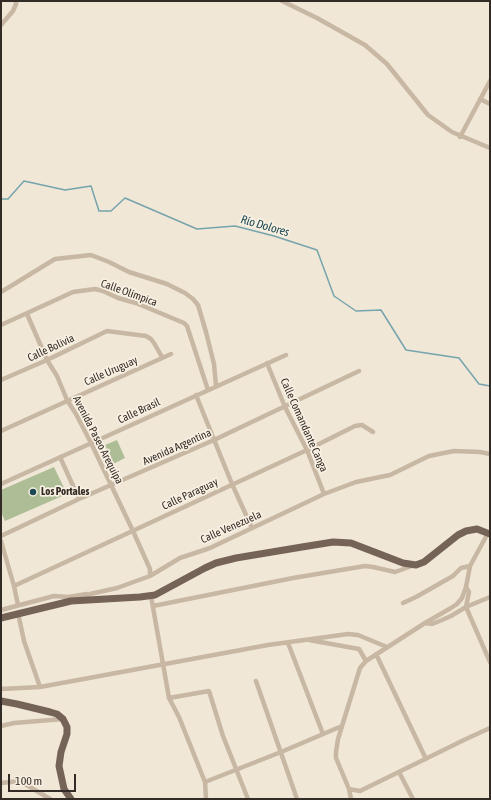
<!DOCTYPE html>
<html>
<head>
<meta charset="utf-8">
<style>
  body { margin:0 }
  #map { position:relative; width:491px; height:800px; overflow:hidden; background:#f0e7d7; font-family:"Asap Condensed",sans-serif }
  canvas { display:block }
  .frame { position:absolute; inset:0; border:2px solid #332b25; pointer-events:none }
  .scale { position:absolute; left:8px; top:774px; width:68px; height:18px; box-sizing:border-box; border:2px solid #332b25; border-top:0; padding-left:5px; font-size:12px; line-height:14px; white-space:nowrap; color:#332b25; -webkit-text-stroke:3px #f8f0e2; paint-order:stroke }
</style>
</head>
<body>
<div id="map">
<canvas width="491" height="800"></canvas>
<div class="frame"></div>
<div class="scale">100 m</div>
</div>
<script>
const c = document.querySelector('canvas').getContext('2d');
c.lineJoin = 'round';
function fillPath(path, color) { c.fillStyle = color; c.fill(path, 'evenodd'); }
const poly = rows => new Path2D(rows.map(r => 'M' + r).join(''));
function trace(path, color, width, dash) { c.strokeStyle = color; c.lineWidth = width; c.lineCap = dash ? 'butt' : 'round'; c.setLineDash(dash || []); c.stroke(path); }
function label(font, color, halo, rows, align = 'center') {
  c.font = font + ' "Asap Condensed",sans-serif'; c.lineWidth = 3.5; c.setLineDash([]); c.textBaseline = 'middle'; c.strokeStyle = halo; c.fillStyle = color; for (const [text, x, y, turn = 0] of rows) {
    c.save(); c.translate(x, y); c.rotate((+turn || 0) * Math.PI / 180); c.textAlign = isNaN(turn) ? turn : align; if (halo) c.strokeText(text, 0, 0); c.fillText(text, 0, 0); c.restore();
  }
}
fillPath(poly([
  [117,440,125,458,113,464,105,445],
  [54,467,67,494,5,521,1,512,1,490]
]), '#adbe97');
trace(poly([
  [1,199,8,199,24,181,65,190,91,186,99,211,111,211,125,198,197,229,235,226,274,236,317,250,334,296,356,311,381,310,406,350,459,358,479,384,490,386]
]), '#76a4ac', 1.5);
trace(poly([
  [282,1,317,18,365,45,387,64,428,115,452,132,490,148],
  [1,25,13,11,16,4,16,1],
  [480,99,490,104],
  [460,137,490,81],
  [1,292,55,259,91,255,109,262,129,272,167,284,185,293,193,299,198,305,206,332,214,364,216,386],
  [27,314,47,360,57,376,67,400,76,414,91,443,133,531,150,569,150,576],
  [1,325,73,292,95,289,103,291,118,298,136,303,184,323,187,326,208,390],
  [267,363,285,407,307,450,324,494],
  [1,380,47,360,107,331,146,336,151,339,154,343,162,357],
  [196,395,232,484,252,528],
  [1,431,171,354],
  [60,457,79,499],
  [1,484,286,355],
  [488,533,470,566,466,587,462,598,457,604,451,608,425,623,366,661,360,668,338,739,336,752,336,758,349,789,360,791,466,739,490,728],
  [1,536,79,499,214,440,359,371],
  [1,541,14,586,18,605],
  [14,586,307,450,355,426,362,425,373,432],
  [466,587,469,592,466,607,490,662],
  [151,596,169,698,179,717,205,782,206,799],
  [82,600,90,594,117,588,150,576,180,558,210,548,324,494,356,482,390,475,429,456,454,451,480,452,490,454],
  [403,603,416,597,453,576,461,568,470,566],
  [153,606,293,578,365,566,373,567,395,572,412,566],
  [1,610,54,596,68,597,87,594],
  [18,613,24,641,40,687],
  [425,623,432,624,442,620,451,616,466,607,490,597],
  [309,640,359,649,366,661],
  [288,643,323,734],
  [376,654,426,759],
  [256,681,297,799],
  [1,689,40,687,268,645,348,634,358,635,387,647],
  [169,698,209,691,223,736,248,799],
  [1,726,14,723,63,719],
  [399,772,413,799],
  [205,782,281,752,342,726],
  [1,783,20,781,50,799],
  [349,789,351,799]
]), '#c7b7a3', 4.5);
trace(poly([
  [1,618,71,601,140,597,155,595,205,568,216,563,236,558,302,547,333,542,351,543,403,563,416,565,424,562,458,535,466,531,477,529,490,534],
  [1,701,17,704,50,712,57,714,63,719,67,727,67,734,61,752,59,766,64,789,71,799]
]), '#746356', 7);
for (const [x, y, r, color] of [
  [33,492,4,"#1c4953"]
]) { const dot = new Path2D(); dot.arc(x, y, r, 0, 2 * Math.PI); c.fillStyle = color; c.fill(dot); trace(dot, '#f8f0e2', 1.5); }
label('11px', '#332b25', '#f8f0e2', [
  ["Calle Olímpica",129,293,20],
  ["Calle Bolivia",51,348,-25],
  ["Calle Uruguay",111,371,-24],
  ["Calle Brasil",139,411,-25],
  ["Calle Comandante Canga",304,425,66],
  ["Avenida Paseo Arequipa",98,440,63],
  ["Avenida Argentina",177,447,-24],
  ["Calle Paraguay",190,494,-25],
  ["Calle Venezuela",231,527,-24]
]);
label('bold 11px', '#332b25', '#f8f0e2', [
  ["Los Portales",41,492]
], 'left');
label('italic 12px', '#1c4953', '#f8f0e2', [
  ["Río Dolores",265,226,16]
]);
</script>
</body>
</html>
